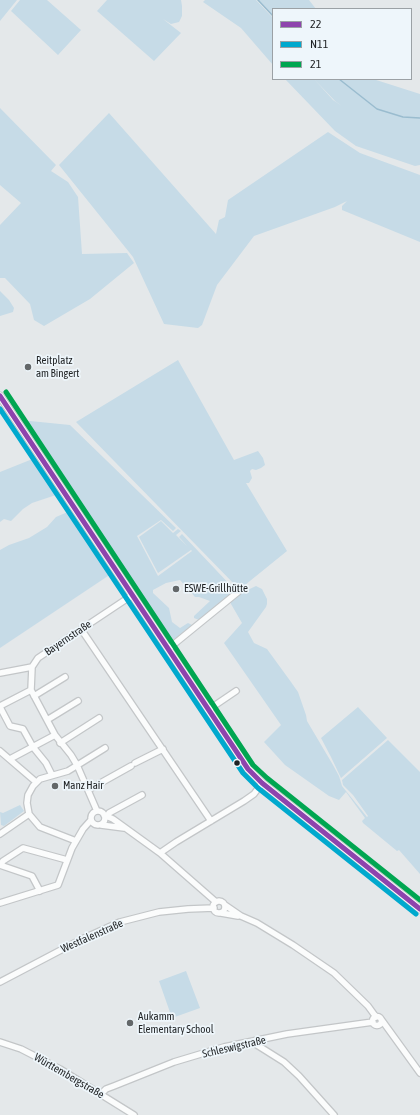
<!DOCTYPE html>
<html>
<head>
<meta charset="utf-8">
<style>
  body { margin:0 }
  #map { position:relative; width:420px; height:1115px; overflow:hidden; background:#e4e8ea; font-family:"Asap Condensed",sans-serif }
  canvas { display:block }
  .legend { position:absolute; left:272px; top:8px; width:140px; height:72px; box-sizing:border-box; background:#eef6fb; border:1px solid #9ba1a5; margin:0; padding:5px 7px; list-style:none; font-size:12px; color:#1e2123 }
  .legend li { display:flex; align-items:center; gap:8px; height:20px }
  .legend b { width:20px; border:1px solid #9ba1a5 }
</style>
</head>
<body>
<div id="map">
<canvas width="420" height="1115"></canvas>
<ul class="legend">
<li><b style="height:5px;background:#8e44ad"></b>22</li>
<li><b style="height:5px;background:#00a9ce"></b>N11</li>
<li><b style="height:5px;background:#00a651"></b>21</li>
</ul>
</div>
<script>
const c = document.querySelector('canvas').getContext('2d');
c.lineJoin = 'round';
function fillPath(path, color) { c.fillStyle = color; c.fill(path, 'evenodd'); }
const poly = rows => new Path2D(rows.map(r => 'M' + r).join(''));
function trace(path, color, width, dash) { c.strokeStyle = color; c.lineWidth = width; c.lineCap = dash ? 'butt' : 'round'; c.setLineDash(dash || []); c.stroke(path); }
function label(font, color, halo, rows, align = 'center') {
  c.font = font + ' "Asap Condensed",sans-serif'; c.lineWidth = 3.5; c.setLineDash([]); c.textBaseline = 'middle'; c.strokeStyle = halo; c.fillStyle = color; for (const [text, x, y, turn = 0] of rows) {
    c.save(); c.translate(x, y); c.rotate((+turn || 0) * Math.PI / 180); c.textAlign = isNaN(turn) ? turn : align; if (halo) c.strokeText(text, 0, 0); c.fillText(text, 0, 0); c.restore();
  }
}
fillPath(poly([
  [0,0,17,0,0,21],
  [20,0,47,0,81,30,58,55,11,11],
  [107,0,181,0,182,6,182,16,179,22,171,24,163,19,181,33,154,61,97,11],
  [205,0,256,0,273,18,273,65,241,28,203,2],
  [257,0,309,0,316,9,273,9,273,16],
  [285,79,314,79,333,100,342,106,335,101,314,79,373,79,420,94,420,165,415,166,356,146,335,131],
  [0,108,56,165,51,171,68,182,78,197,82,254,127,253,134,263,90,299,44,326,34,320,30,304,5,278,0,278,0,225,21,203,0,185],
  [109,113,216,234,219,220,225,217,228,200,328,132,360,153,420,175,420,242,342,210,342,206,347,201,335,207,254,236,217,285,202,325,198,328,164,324,133,257,59,165],
  [0,291,9,300,14,308,13,312,0,316],
  [178,360,234,460,258,451,263,458,265,465,261,468,256,470,252,469,250,471,252,478,249,483,246,483,287,551,245,585,237,587,76,422],
  [20,420,70,425,176,528,173,531,161,520,137,536,158,576,192,551,191,550,158,573,139,537,161,521,173,533,178,529,181,531,176,535,187,546,179,537,182,534,233,588,234,591,199,620,194,618,194,616,210,601,199,597,195,597,180,580,166,583,153,590,153,593,169,608,172,622,180,628,188,623,192,625,172,641,167,640,137,598],
  [35,458,59,494,32,503,23,509,11,521,4,519,0,522,0,472],
  [70,511,102,558,111,574,0,648,0,550,9,545,29,538,47,527,56,517],
  [256,586,262,589,267,599,267,604,266,607,248,632,254,643,267,649,291,682,298,692,306,715,307,721,333,765,339,776,342,786,367,817,368,816,353,795,343,785,342,780,388,740,420,772,420,874,399,850,397,851,363,823,362,821,365,818,346,792,339,800,329,796,285,765,264,742,281,725,224,643,242,623,231,604,230,601,233,597],
  [358,707,387,738,341,778,331,757,321,738],
  [20,805,24,811,4,826,1,825,0,812,3,813],
  [186,971,200,1008,172,1018,159,981]
]), '#c6dbe7');
trace(poly([
  [258,0,273,16],
  [339,79,377,109,403,117,420,118]
]), '#9abccf', 1.5);
const minor = poly([
  [81,629,211,821],
  [168,649,238,592],
  [0,673,32,667],
  [34,696,65,677],
  [0,706,31,690],
  [0,707,10,726,23,729,33,747,46,763,52,775],
  [208,710,236,691],
  [47,720,78,701],
  [60,743,99,718],
  [0,751,36,782],
  [10,759,55,735],
  [135,763,163,749],
  [88,790,131,766],
  '91 818a7 7 0 1 1 14 0a7 7 0 1 1-14 0Z',
  [97,811,77,765,71,755,55,735,31,690,32,667,38,658,131,596],
  [104,815,113,819,160,853,216,902],
  [107,816,109,813,142,795],
  [101,825,124,828],
  [0,834,29,814],
  [76,841,40,827,29,814,27,803,28,795,33,786,40,779,68,771,105,748],
  [160,853,176,842,244,801,254,794,262,783],
  [0,865,3,861,23,848,67,860],
  [0,865,32,876,40,891],
  '213 907a6 6 0 1 1 12 0a6 6 0 1 1-12 0Z',
  [0,903,58,885,72,848,83,829,91,820],
  [225,905,241,916,257,923,293,945,334,973,368,1006,376,1017],
  [221,913,238,916],
  [0,982,80,940,120,922,159,912,188,909,214,908],
  '372.5 1021a4.5 4.5 0 1 1 9 0a4.5 4.5 0 1 1-9 0Z',
  [381,1019,420,1073],
  [255,1041,257,1045,284,1062,299,1076,334,1115],
  [0,1042,21,1049,60,1069,134,1115],
  [101,1094,106,1089,114,1086,174,1062,224,1047,287,1034,373,1022]
]);
const major = poly([
  [0,396,248,769,262,783,420,909]
]);
trace(minor, '#c3c6c8', 8);
trace(major, '#c3c6c8', 9);
trace(minor, '#fbfcfc', 5.5);
trace(major, '#fbfcfc', 7);
trace(poly([
  [0,396,248,769,262,783,420,909]
]), '#8e44ad', 5);
trace(poly([
  [0,409,243,773,258,788,416,914]
]), '#00a9ce', 5);
trace(poly([
  [6,392,253,765,267,778,420,900]
]), '#00a651', 5);
for (const [x, y, r, color] of [
  [28,367,4,"#636769"],
  [176,589,4,"#636769"],
  [237,763,3.5,"#1e2123"],
  [55,786,4,"#636769"],
  [130,1023,4,"#636769"]
]) { const dot = new Path2D(); dot.arc(x, y, r, 0, 2 * Math.PI); c.fillStyle = color; c.fill(dot); trace(dot, '#eef6fb', 1.5); }
label('11px', '#1e2123', '#eef6fb', [
  ["Reitplatz",36,361],
  ["am Bingert",36,374],
  ["ESWE-Grillhütte",184,589],
  ["Manz Hair",63,786],
  ["Aukamm",138,1017],
  ["Elementary School",138,1030]
], 'left');
label('11px', '#1e2123', '#eef6fb', [
  ["Bayernstraße",68,638,-34],
  ["Westfalenstraße",92,936,-24],
  ["Schleswigstraße",234,1047,-13],
  ["Württembergstraße",69,1076,30]
]);
</script>
</body>
</html>
